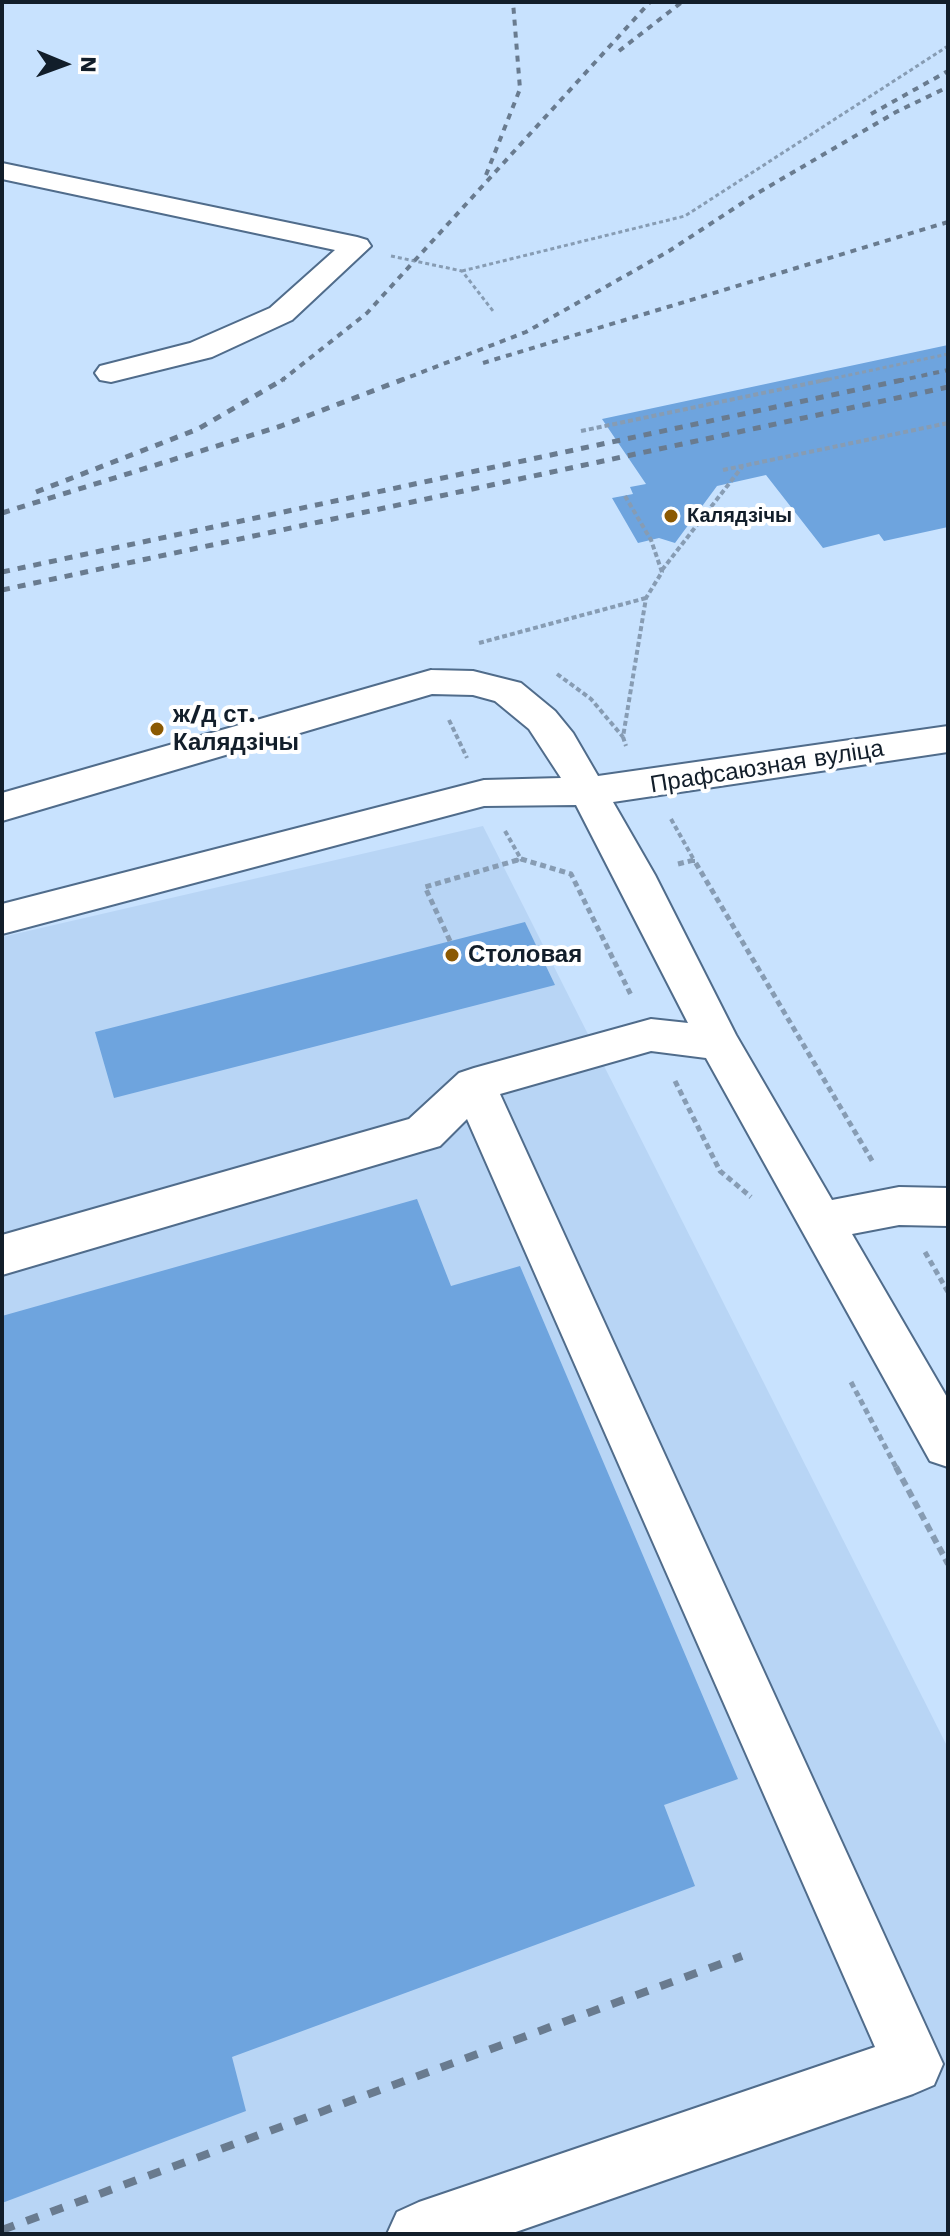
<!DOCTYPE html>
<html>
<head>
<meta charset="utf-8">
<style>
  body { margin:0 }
  #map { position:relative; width:950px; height:2236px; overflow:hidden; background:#c8e2fe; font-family:"Work Sans",sans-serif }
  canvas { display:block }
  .frame { position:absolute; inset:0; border:4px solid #121e2a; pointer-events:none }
  .north { position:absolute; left:24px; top:24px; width:80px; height:80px; -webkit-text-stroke:6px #fff; paint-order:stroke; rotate:91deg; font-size:22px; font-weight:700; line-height:32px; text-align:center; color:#121e2a }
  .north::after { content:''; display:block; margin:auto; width:28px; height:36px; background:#121e2a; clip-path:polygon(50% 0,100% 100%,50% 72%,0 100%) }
</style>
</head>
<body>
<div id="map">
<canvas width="950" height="2236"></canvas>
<div class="frame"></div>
<div class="north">N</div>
</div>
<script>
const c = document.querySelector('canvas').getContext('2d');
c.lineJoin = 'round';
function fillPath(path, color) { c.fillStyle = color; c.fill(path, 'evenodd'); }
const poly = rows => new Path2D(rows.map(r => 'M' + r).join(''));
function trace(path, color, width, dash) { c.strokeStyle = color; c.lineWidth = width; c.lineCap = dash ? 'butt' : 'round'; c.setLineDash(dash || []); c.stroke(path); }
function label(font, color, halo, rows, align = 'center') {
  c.font = font + ' "Work Sans",sans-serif'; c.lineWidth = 8; c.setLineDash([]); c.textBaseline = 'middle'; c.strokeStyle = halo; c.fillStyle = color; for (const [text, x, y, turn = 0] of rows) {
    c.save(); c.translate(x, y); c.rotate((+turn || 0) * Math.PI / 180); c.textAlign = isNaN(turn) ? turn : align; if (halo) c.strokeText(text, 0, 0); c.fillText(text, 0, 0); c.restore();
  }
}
fillPath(poly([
  [483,826,948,1748,948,2234,2,2234,2,937]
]), '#b8d5f5');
fillPath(poly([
  [948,345,948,527,884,541,879,534,823,548,766,475,717,486,675,543,659,538,638,543,612,498,633,494,630,487,646,484,602,419],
  [525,922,555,985,114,1098,95,1032],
  [417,1199,451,1286,520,1266,738,1779,664,1805,695,1886,232,2057,246,2111,2,2203,2,1316]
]), '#6ea4de');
const minor = poly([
  [2,163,357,237,367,240,371,246,292,320,212,357,111,382,100,380,95,373,100,366,190,343,270,308,335,250,2,179,2,163],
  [431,670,473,671,521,683,555,711,573,733,598,776,948,726,948,752,613,802,655,875,736,1035,832,1200,899,1187,948,1188,948,1226,899,1225,852,1234,948,1399,948,1467,930,1461,706,1058,651,1051,500,1094,943,2064,934,2085,913,2094,510,2234,387,2234,397,2212,419,2202,875,2047,467,1119,440,1146,2,1275,2,1235,409,1119,459,1073,474,1068,651,1019,688,1023,576,805,484,806,2,934,2,904,484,780,561,778,529,729,495,701,473,695,432,694,2,821,2,793,431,670]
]);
trace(minor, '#506c8b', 4);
trace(poly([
  [391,256,462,271,493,311],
  [462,271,685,216,948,46],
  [821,381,948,354]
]), '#879cb3', 3, [4, 3]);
trace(poly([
  [581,431,830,379],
  [723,470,948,423],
  [625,496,651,540,662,572,646,598,623,737,626,746],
  [662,570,742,467],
  [479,643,646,598],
  [557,674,591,699,623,737],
  [449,720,467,758],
  [671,819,694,860],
  [505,831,521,859,528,861],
  [514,861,521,859],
  [690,861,695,861]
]), '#879cb3', 4, [5, 3]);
trace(poly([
  [521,859,571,874,632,997],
  [678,864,694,860,874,1164],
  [450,941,425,887,521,859],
  [675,1081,720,1171,751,1197],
  [925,1252,948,1292],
  [851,1382,897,1469]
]), '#879cb3', 5, [6, 4]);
trace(poly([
  [896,1467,948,1564]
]), '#879cb3', 6, [8, 5]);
fillPath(minor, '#fff');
trace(poly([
  [619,51,682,2],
  [871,114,948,71],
  [486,175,520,89,513,2],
  [483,363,948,222],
  [281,381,367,313,650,2],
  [399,381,526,332,669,251,756,194,896,112,948,87],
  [898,381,948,370]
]), '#697b8f', 4, [6, 6]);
trace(poly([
  [36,492,198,429,284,379],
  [2,513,281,426,404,379],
  [2,572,907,379],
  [2,590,948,387]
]), '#697b8f', 5, [8, 8]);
trace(poly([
  [2,2230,742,1956]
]), '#697b8f', 8, [13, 13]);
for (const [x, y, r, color] of [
  [671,516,8,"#8b5902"],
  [157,729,8,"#8b5902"],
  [452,955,8,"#8b5902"]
]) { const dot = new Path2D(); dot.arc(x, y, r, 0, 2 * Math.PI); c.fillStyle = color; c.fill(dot); trace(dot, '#fff', 3); }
label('bold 20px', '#121e2a', '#fff', [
  ["Калядзічы",687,516]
], 'left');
label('bold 24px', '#121e2a', '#fff', [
  ["ж/д ст.",173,715],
  ["Калядзічы",173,743],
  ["Столовая",468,955]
], 'left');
label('24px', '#121e2a', '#fff', [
  ["Прафсаюзная вуліца",767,767,-9]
]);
</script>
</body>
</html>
